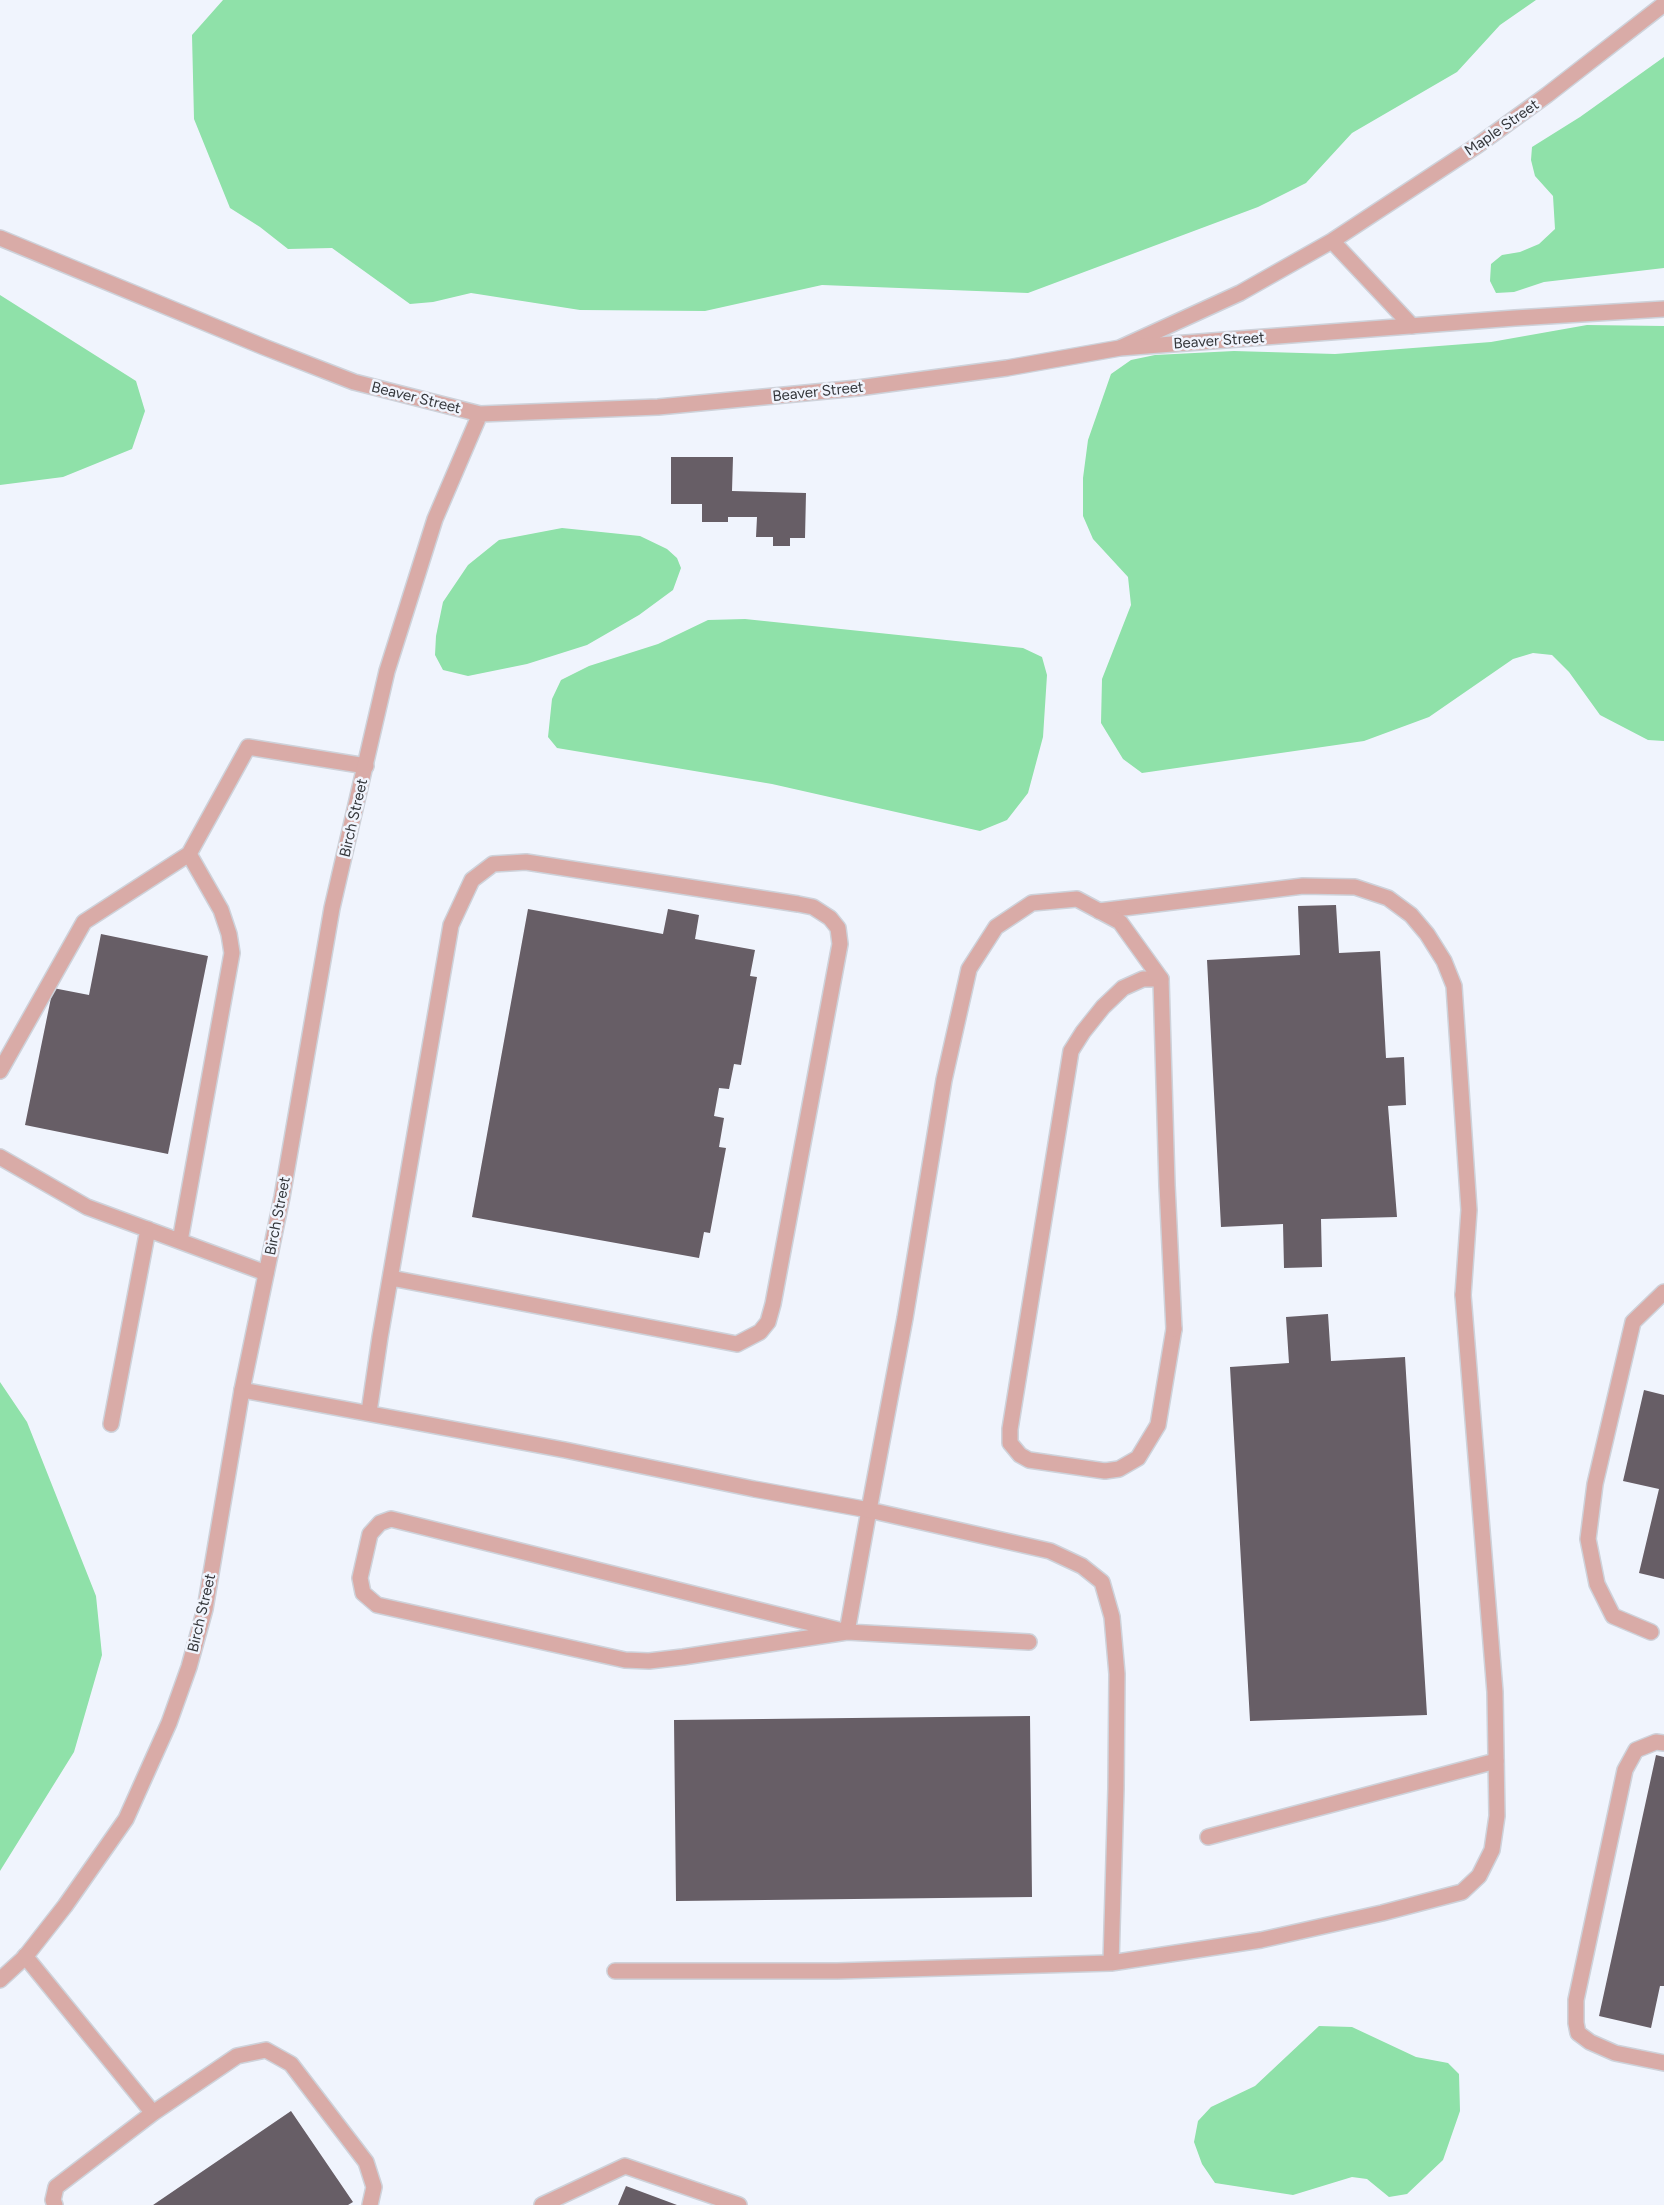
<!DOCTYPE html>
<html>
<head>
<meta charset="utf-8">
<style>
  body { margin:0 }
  canvas { display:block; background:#f0f4fd }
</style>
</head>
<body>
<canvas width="1664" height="2205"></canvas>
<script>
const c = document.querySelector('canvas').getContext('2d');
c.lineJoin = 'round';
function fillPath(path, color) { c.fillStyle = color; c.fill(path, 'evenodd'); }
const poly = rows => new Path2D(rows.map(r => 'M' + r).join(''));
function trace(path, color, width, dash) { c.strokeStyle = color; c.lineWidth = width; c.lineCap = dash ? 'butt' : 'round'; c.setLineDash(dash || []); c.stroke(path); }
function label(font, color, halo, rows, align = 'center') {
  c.font = font + ' Figtree,sans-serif'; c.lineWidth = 5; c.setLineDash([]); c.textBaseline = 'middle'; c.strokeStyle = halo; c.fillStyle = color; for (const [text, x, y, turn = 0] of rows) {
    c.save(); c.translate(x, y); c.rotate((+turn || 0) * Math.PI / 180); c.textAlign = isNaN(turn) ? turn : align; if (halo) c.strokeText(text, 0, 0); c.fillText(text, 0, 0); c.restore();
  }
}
fillPath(poly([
  [223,0,1536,0,1500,25,1457,72,1352,133,1306,183,1258,207,1028,293,822,285,705,311,580,310,471,293,433,302,410,304,332,248,288,249,260,227,230,208,194,119,192,35],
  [1664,57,1664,268,1544,282,1514,292,1496,293,1490,281,1491,264,1502,255,1520,252,1539,244,1555,229,1553,196,1535,176,1531,160,1532,147,1580,117],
  [0,295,136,381,145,411,132,449,63,477,0,485],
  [1587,325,1664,326,1664,741,1648,740,1600,715,1569,672,1552,655,1533,653,1513,659,1429,717,1364,741,1142,773,1123,759,1101,723,1102,679,1131,605,1128,577,1093,539,1083,516,1083,478,1088,440,1111,374,1131,360,1155,355,1234,351,1335,354,1491,342],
  [562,528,640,536,667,549,677,558,681,568,673,590,639,615,587,645,527,664,468,676,443,670,435,655,436,636,443,602,468,565,499,540],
  [745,619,1023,648,1042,657,1047,675,1043,737,1028,793,1007,820,980,831,772,784,557,748,548,737,552,699,561,680,589,666,658,644,708,620],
  [0,1382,27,1422,96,1596,102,1655,74,1752,0,1871],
  [1319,2026,1352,2027,1416,2057,1448,2063,1459,2074,1460,2111,1443,2160,1407,2194,1389,2197,1367,2179,1352,2177,1293,2195,1215,2183,1202,2164,1194,2142,1198,2121,1211,2107,1255,2086]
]), '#8fe1a9');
fillPath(poly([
  [671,457,733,457,732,491,806,493,805,538,790,538,790,546,773,546,773,537,756,537,757,517,728,517,728,522,702,522,702,504,671,504],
  [1336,905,1339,953,1380,951,1386,1058,1404,1057,1406,1105,1388,1106,1397,1217,1321,1219,1322,1267,1284,1268,1283,1224,1221,1227,1207,960,1300,955,1298,906],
  [528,909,663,934,668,909,699,915,695,939,755,950,750,976,757,977,741,1065,734,1064,729,1089,719,1088,714,1116,724,1118,719,1147,726,1148,710,1233,704,1232,699,1258,472,1217],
  [101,934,208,956,168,1154,25,1125,53,988,89,995],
  [1328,1314,1331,1361,1405,1357,1427,1715,1250,1721,1230,1367,1289,1363,1286,1317],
  [1644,1390,1664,1395,1664,1579,1639,1573,1659,1489,1623,1481],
  [1030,1716,1032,1897,676,1901,674,1720],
  [1656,1755,1664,1757,1664,1986,1660,1986,1651,2028,1599,2016],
  [291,2111,353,2202,348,2205,153,2205],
  [626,2186,677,2205,618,2205]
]), '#675e66');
const service = poly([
  [1099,911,1303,886,1355,887,1388,898,1411,915,1427,934,1444,961,1454,986,1469,1210,1463,1295],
  [1161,979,1143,979,1123,988,1103,1007,1083,1032,1071,1051,1010,1429,1010,1443,1020,1455,1029,1460,1105,1471,1119,1469,1138,1458,1158,1425,1174,1329],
  [0,1071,84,922,189,854,248,747,366,766],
  [0,1157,87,1207,266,1273],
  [180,1241,232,953,229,934,221,910,189,854],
  [369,1412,380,1337,451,925,472,880,493,864,526,862,798,904,813,907,830,918,838,928,840,944,773,1304,768,1322,760,1332,737,1344,391,1278],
  [111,1424,148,1229],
  [869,1510,847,1632,391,1519,380,1523,370,1534,360,1578,363,1593,377,1605,625,1660,649,1661,683,1657,847,1632,1029,1642],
  [1651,1632,1613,1616,1597,1584,1588,1539,1595,1484,1633,1322,1664,1292],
  [1664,1743,1656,1742,1636,1750,1625,1770,1576,2000,1576,2023,1578,2033,1590,2042,1615,2053,1664,2063],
  [1208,1837,1496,1761],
  [25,1956,153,2113,237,2056,266,2050,291,2064,366,2162,374,2187,370,2205],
  [55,2205,53,2200,56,2187,153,2113],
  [542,2205,625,2166,739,2205]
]);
const minor = poly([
  [1332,241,1412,326],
  [1122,347,1240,293,1332,241,1478,145,1547,95,1664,4],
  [242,1390,565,1450,754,1489,869,1510],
  [1111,1963,1116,1788,1117,1674,1112,1617,1102,1582,1082,1566,1050,1551,869,1510,905,1318,944,1080,969,969,996,927,1032,903,1077,899,1120,922,1161,979,1167,1185,1174,1329],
  [615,1971,837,1971,1111,1963,1261,1940,1382,1913,1462,1892,1479,1876,1492,1850,1497,1816,1495,1692,1463,1295]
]);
const tertiary = poly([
  [0,238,264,347,354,382,480,414,658,407,858,388,1007,368,1120,348,1515,318,1664,309],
  [0,1980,25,1957,65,1906,126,1819,169,1723,189,1667,205,1609,242,1390,282,1197,332,908,387,671,435,519,480,414]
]);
trace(service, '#ced2da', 18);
trace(minor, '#ced2da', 18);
trace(tertiary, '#ced2da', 18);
trace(service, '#d9aba7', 15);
trace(minor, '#d9aba7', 15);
trace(tertiary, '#d9aba7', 15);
label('15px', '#34363a', '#f0f4fd', [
  ["Maple Street",1502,128,-35],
  ["Beaver Street",1219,341,-4],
  ["Beaver Street",818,392,-6],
  ["Beaver Street",416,398,14],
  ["Birch Street",354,818,-77],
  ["Birch Street",278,1216,-79],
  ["Birch Street",202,1613,-77]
]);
</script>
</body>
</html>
